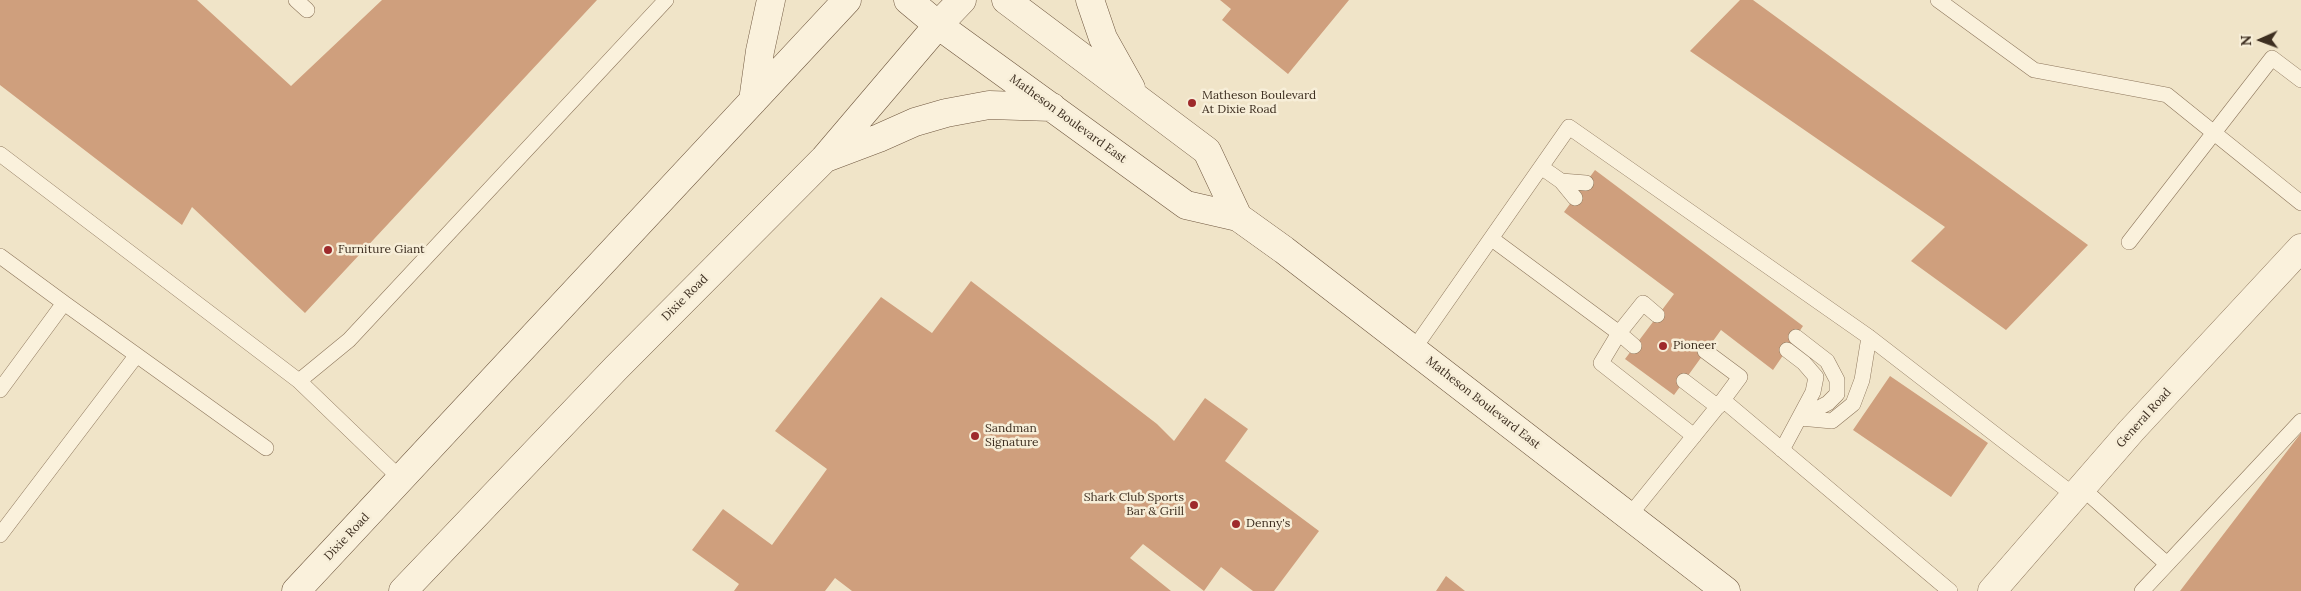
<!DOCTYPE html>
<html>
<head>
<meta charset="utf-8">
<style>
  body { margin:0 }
  #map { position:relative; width:2301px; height:591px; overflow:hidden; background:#f0e4c8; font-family:Lora,serif }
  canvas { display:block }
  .north { position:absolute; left:2236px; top:15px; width:50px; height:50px; -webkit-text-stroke:4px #f7eed8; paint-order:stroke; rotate:268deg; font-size:14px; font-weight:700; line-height:20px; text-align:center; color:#3d2e20 }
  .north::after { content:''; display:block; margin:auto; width:18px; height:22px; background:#3d2e20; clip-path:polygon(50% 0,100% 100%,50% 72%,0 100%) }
</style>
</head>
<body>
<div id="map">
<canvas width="2301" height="591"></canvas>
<div class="north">N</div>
</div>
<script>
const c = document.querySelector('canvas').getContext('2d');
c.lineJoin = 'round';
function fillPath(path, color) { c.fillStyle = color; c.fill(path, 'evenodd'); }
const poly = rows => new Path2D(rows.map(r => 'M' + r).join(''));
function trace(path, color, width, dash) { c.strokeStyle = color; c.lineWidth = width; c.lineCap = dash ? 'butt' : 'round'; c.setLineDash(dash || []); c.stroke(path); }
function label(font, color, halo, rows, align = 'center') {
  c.font = font + ' Lora,serif'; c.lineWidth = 5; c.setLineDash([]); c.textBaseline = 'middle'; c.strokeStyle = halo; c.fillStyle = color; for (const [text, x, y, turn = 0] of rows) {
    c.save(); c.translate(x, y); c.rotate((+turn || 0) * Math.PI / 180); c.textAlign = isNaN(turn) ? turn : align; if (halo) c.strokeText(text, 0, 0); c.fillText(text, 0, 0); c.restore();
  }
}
fillPath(poly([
  [0,0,197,0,291,86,382,0,597,0,305,313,192,207,182,225,0,85],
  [1220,0,1349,0,1288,74,1222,20,1231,9],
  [1740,0,1753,0,2088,245,2006,330,1911,261,1945,227,1690,51],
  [1595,170,1803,326,1773,370,1721,330,1674,395,1625,359,1674,294,1564,212],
  [971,281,1157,424,1174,441,1205,398,1248,429,1225,461,1319,531,1274,591,1253,591,1221,567,1204,591,1143,544,1130,558,1171,591,852,591,835,578,825,591,734,591,739,584,692,550,723,509,772,545,827,469,775,431,881,297,932,333],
  [1890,376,1988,443,1951,497,1853,430],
  [2301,433,2301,591,2180,591],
  [1446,576,1465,591,1436,591]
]), '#cf9f7d');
const lane = poly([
  [296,0,307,10],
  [1938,0,2034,70,2167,95,2301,203],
  [0,154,299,381],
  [1541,167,1561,181,1575,198],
  [1561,181,1586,183],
  [1492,239,1619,333,1601,363,1694,436],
  [2129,242,2272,58,2301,80],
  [0,256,64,303,0,390],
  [64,303,266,448],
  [1796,337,1827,361,1837,380,1837,394,1828,403,1800,418],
  [1634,346,1619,333,1643,303,1657,315],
  [1413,350,1569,127,1869,337,2075,496],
  [1705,351,1740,377,1723,400],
  [1684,381,1718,407],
  [1800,418,1832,421,1853,404,1862,380,1869,337],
  [1782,450,1813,392,1816,377,1804,363,1787,350],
  [401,479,299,381,349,340,666,0],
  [2082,488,2167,564],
  [1629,516,1723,400,1950,591],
  [0,535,136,356],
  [2142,591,2301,421]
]);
const street = poly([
  [1992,591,2131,431,2301,248]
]);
const secondary = poly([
  [908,0,938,25,1186,205,1238,217,1284,250,1726,591],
  [1006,0,1207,151,1238,217],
  [1090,0,1103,38,1131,88],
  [753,101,760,51,771,0],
  [826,158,879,138,915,122,946,113,989,105,1052,107],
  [296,591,847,0],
  [403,591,616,368,824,159,938,25,962,0]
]);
trace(lane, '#8d765c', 16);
trace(street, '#8d765c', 29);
trace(secondary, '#6f573f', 29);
trace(lane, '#faf1dc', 15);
trace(street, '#faf1dc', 28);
trace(secondary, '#faf1dc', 28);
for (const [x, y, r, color] of [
  [1192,103,5,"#9e2a2b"],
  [328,250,5,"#9e2a2b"],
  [1663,346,5,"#9e2a2b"],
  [975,436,5,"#9e2a2b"],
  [1194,505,5,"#9e2a2b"],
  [1236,524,5,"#9e2a2b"]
]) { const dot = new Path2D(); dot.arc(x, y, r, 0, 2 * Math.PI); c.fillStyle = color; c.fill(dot); trace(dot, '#f7eed8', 2); }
label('12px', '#3d2e20', '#f7eed8', [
  ["Matheson Boulevard",1202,96],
  ["At Dixie Road",1202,110],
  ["Furniture Giant",338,250],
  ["Pioneer",1673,346],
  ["Sandman",985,429],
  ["Signature",985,443],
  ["Shark Club Sports",1184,498,"right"],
  ["Bar & Grill",1184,512,"right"],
  ["Denny's",1246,524]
], 'left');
label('12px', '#3d2e20', '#f7eed8', [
  ["Matheson Boulevard East",1068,119,36],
  ["Dixie Road",685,298,-45],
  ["Matheson Boulevard East",1483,403,38],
  ["General Road",2144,418,-48],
  ["Dixie Road",347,537,-47]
]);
</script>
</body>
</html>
